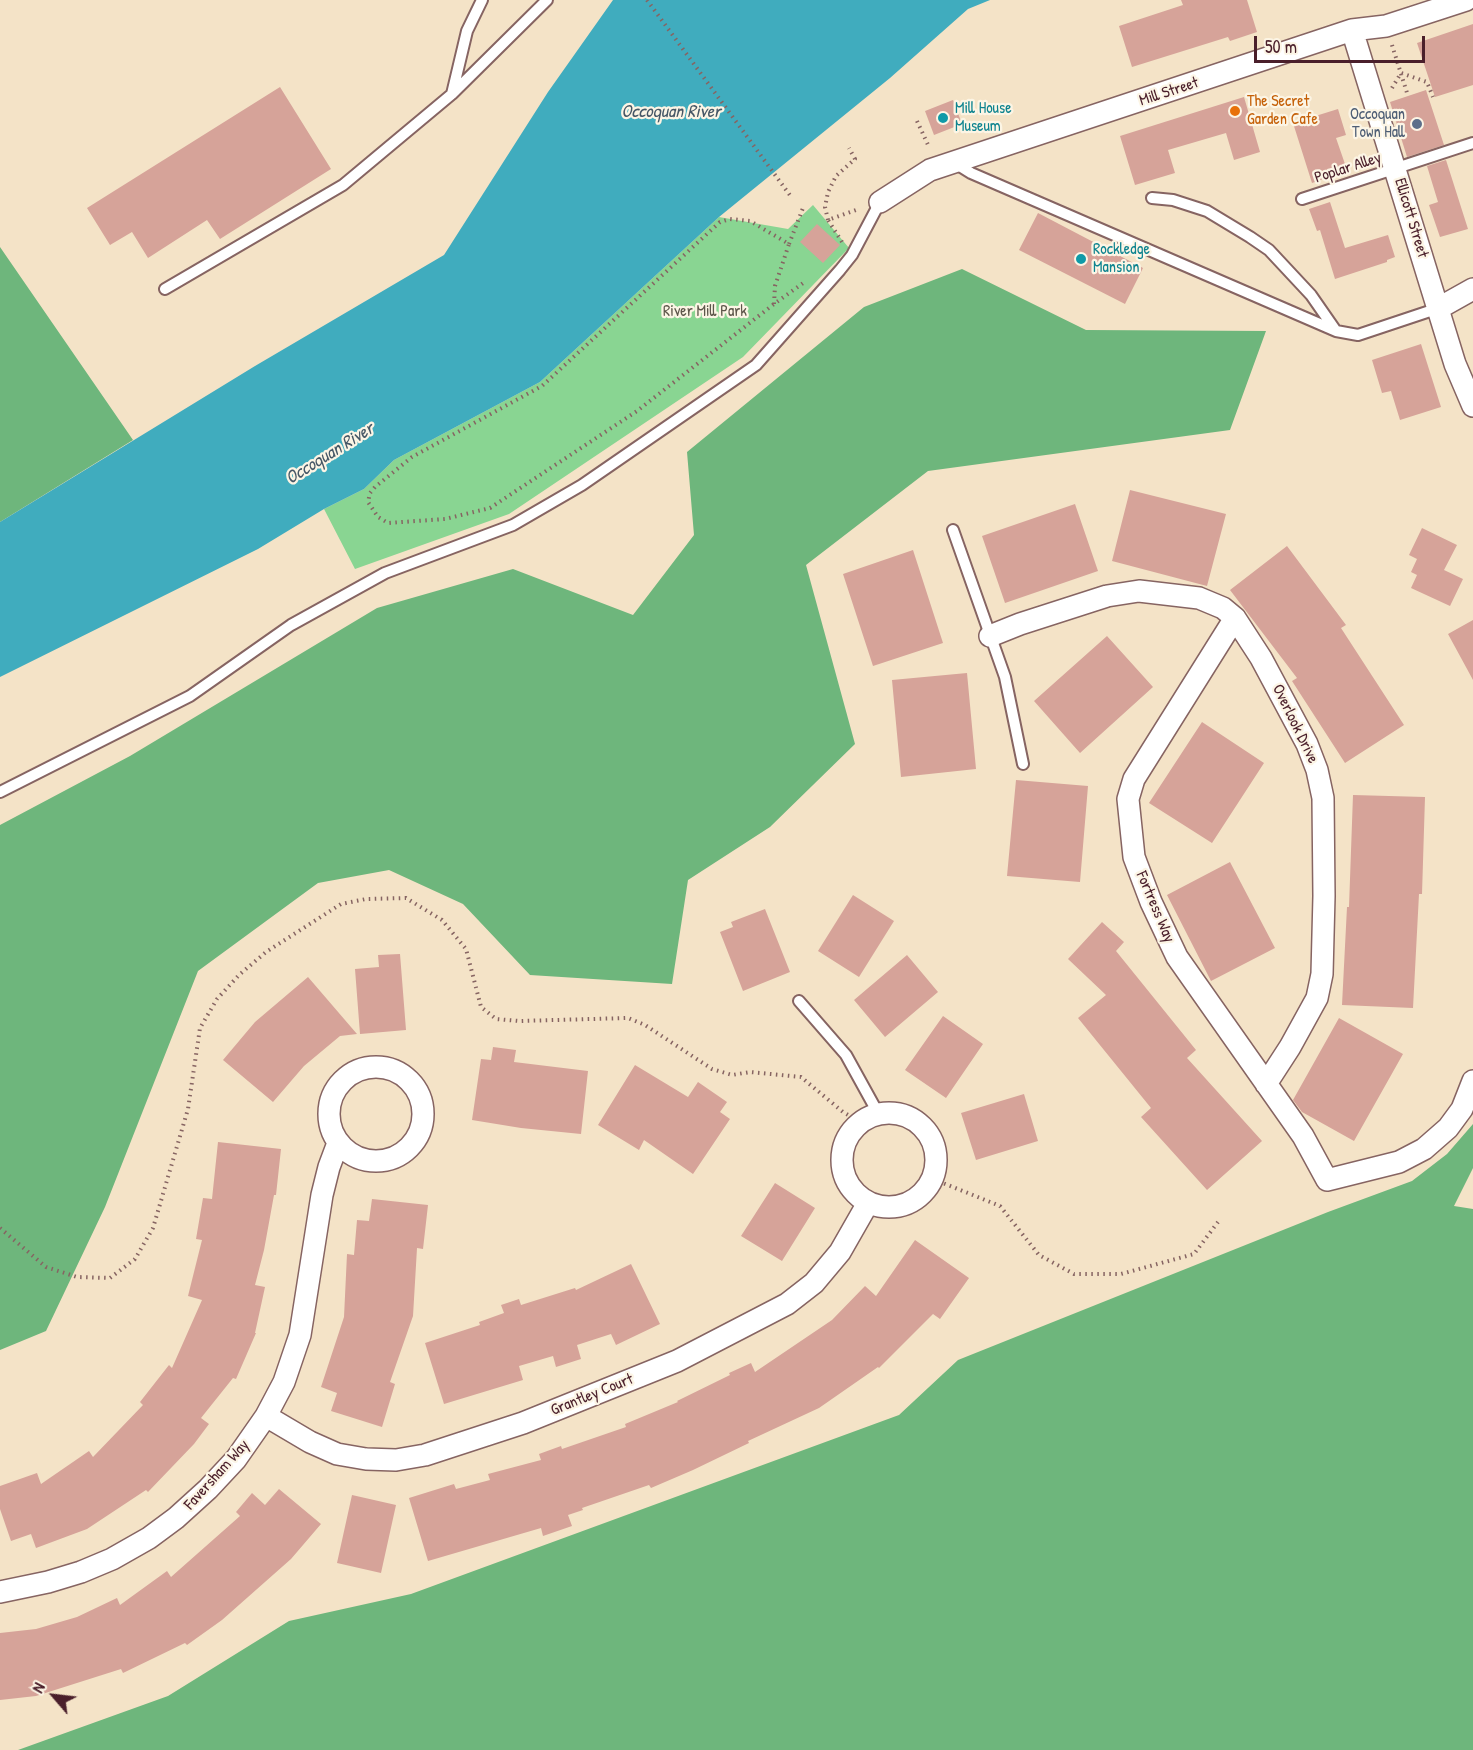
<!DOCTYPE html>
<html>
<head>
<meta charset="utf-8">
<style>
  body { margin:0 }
  #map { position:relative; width:1473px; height:1750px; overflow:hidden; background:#f4e3c7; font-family:"Patrick Hand",sans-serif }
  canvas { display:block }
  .north { position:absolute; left:24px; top:1666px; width:60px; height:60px; -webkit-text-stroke:4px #fcf5e5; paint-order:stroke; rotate:298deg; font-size:16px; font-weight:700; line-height:24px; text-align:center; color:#4a1f2b }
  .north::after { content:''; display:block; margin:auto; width:21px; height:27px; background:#4a1f2b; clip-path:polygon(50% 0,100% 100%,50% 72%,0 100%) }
  .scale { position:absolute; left:1254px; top:36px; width:171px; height:27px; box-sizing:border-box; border:3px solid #4a1f2b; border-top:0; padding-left:8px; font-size:18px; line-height:21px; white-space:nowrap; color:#4a1f2b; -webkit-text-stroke:4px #fcf5e5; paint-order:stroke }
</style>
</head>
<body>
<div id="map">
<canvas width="1473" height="1750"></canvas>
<div class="north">N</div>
<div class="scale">50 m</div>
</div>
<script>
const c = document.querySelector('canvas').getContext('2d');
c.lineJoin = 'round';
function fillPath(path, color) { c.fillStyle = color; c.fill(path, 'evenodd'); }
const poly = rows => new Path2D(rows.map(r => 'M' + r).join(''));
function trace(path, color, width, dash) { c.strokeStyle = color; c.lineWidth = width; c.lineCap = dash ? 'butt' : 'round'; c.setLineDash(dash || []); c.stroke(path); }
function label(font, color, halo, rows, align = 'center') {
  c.font = font + ' "Patrick Hand",sans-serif'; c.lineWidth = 4.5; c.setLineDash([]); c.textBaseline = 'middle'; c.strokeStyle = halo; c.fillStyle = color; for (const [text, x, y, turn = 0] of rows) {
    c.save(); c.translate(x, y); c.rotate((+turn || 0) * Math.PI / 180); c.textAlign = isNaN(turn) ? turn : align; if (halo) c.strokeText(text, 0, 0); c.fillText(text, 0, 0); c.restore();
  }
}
fillPath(poly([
  [813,205,849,248,743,357,509,514,355,569,324,509,364,489,394,460,540,382,719,217,788,229]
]), '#89d592');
fillPath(poly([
  [0,247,133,440,0,522],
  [962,269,1086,330,1266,331,1230,430,928,471,806,565,855,744,770,827,688,880,672,984,530,975,463,904,389,870,318,883,198,971,105,1207,46,1331,0,1350,0,825,130,756,377,608,513,569,633,615,694,535,687,452,864,307],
  [1473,1124,1473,1168,1454,1206,1473,1209,1473,1750,18,1750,168,1696,289,1621,411,1594,899,1415,958,1360,1328,1212,1412,1181,1447,1154]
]), '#6eb67c');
fillPath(poly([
  [613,0,990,0,968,9,890,78,719,217,540,382,394,460,364,489,324,509,258,549,0,677,0,522,255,366,444,255,548,92]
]), '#40acbe');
fillPath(poly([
  [1181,0,1247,0,1257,32,1230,41,1228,37,1132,67,1119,26,1183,5],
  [1473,24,1473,85,1435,97,1417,43],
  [280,87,331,169,220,239,207,220,148,258,132,232,110,245,87,208],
  [1426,90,1444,145,1407,157,1390,102],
  [1244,97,1260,152,1234,160,1226,133,1168,150,1175,173,1135,185,1120,136],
  [953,100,962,124,934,135,925,111],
  [1338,109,1346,135,1336,138,1345,164,1342,165,1344,172,1312,183,1293,123],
  [1446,160,1468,229,1440,237,1429,205,1438,202,1427,166],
  [1330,202,1345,248,1388,235,1395,257,1387,260,1387,262,1335,279,1320,230,1317,231,1309,209],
  [1038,213,1143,268,1125,304,1019,250],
  [817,224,840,245,823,263,800,242],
  [1421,344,1441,407,1400,420,1391,391,1382,393,1372,360],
  [1130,490,1226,514,1207,586,1112,561],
  [1075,504,1098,571,1005,603,982,536],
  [1422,528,1457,545,1444,570,1463,579,1450,606,1411,588,1417,575,1411,572,1417,559,1409,555],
  [1287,546,1346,625,1341,628,1404,725,1345,763,1292,681,1297,678,1230,590],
  [913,550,943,643,873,666,843,574],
  [1473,620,1473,680,1448,634],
  [1107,636,1153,687,1080,753,1034,701],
  [967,673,976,769,901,777,892,680],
  [1202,722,1264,763,1212,843,1149,803],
  [1016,780,1088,786,1080,882,1007,876],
  [1353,795,1425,797,1422,894,1419,894,1413,1008,1342,1005,1347,907,1349,907],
  [1230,862,1275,948,1211,981,1167,895],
  [853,895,894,921,859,977,818,951],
  [765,909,790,972,743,991,720,932,733,927,731,922],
  [1102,922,1124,942,1116,951,1196,1050,1187,1058,1262,1141,1207,1190,1141,1117,1151,1108,1078,1018,1106,995,1068,959],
  [400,954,406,1030,360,1034,355,969,379,967,378,955],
  [907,955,938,992,885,1037,854,1000],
  [308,977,357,1034,340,1036,304,1066,273,1102,223,1060,255,1022],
  [943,1016,983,1044,946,1098,905,1070],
  [1339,1018,1403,1054,1354,1141,1302,1112,1293,1100],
  [493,1047,516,1050,514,1062,588,1071,581,1134,521,1128,472,1120,481,1059,491,1060],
  [635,1065,688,1097,698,1082,727,1102,720,1112,730,1119,693,1174,644,1140,639,1150,598,1125],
  [1024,1094,1038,1141,976,1160,961,1113],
  [218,1142,281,1149,276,1195,274,1195,264,1250,255,1285,265,1287,255,1333,256,1333,236,1379,233,1378,201,1418,209,1424,194,1444,148,1492,146,1490,87,1529,36,1548,31,1534,11,1541,0,1509,0,1486,37,1473,41,1484,89,1451,93,1457,143,1405,140,1402,169,1365,172,1368,202,1300,188,1296,202,1240,196,1239,203,1198,212,1199],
  [775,1183,815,1208,782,1261,741,1236],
  [372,1199,428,1205,423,1249,417,1248,413,1316,390,1382,395,1384,382,1427,331,1411,337,1393,321,1387,344,1317,347,1254,354,1255,357,1220,369,1221],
  [915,1240,969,1278,940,1319,933,1314,879,1368,878,1367,819,1408,748,1441,749,1443,693,1470,651,1488,649,1485,582,1508,583,1510,568,1515,572,1526,543,1536,541,1528,428,1561,409,1498,454,1484,456,1489,490,1480,488,1474,541,1460,539,1454,561,1446,562,1449,626,1427,625,1424,678,1402,677,1401,730,1375,729,1373,751,1363,755,1372,832,1320,865,1286,876,1296],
  [631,1264,660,1324,616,1345,611,1334,577,1345,581,1359,556,1367,553,1356,519,1366,523,1380,444,1404,425,1343,480,1325,479,1322,504,1313,501,1305,519,1299,521,1305,575,1288,576,1290],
  [279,1489,321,1524,291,1559,222,1620,187,1645,185,1643,123,1673,121,1669,36,1696,0,1700,0,1633,36,1629,77,1617,117,1598,120,1605,167,1571,171,1577,240,1516,236,1512,252,1493,265,1505],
  [352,1495,396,1505,381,1573,337,1563]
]), '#d6a399');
const service = poly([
  [452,94,467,31,482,0],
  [955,163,971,173,1336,331,1358,335,1439,308],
  [1152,198,1173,200,1207,211,1250,237,1269,250,1311,295,1336,331],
  [1302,199,1473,143],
  [165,289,343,185,452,94,547,0],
  [953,530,1005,677,1023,764],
  [0,792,190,696,291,625,385,573,513,525,582,485,756,365,840,270,852,255,880,202],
  [799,1001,846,1055,878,1113]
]);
const minor = poly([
  [1352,30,1455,364,1473,406],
  [880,202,930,170,1352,30,1386,26,1466,0],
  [1439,308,1473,289],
  [1235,618,1134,779,1128,799,1134,857,1151,902,1177,957,1303,1136,1327,1180,1399,1162,1424,1149,1448,1128,1462,1109,1473,1081],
  [990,636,1020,624,1107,596,1139,591,1199,598,1223,608,1235,618,1261,658,1307,744,1317,770,1323,798,1324,896,1322,974,1317,998,1290,1047,1266,1084],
  '329 1114a47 47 0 1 1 94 0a47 47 0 1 1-94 0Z',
  '842 1160a47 47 0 1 1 94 0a47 47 0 1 1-94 0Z',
  [266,1416,310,1442,337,1454,366,1459,396,1460,425,1455,523,1423,677,1361,787,1304,814,1283,840,1252,868,1203],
  [0,1592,48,1582,81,1572,112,1559,149,1538,176,1518,208,1489,236,1459,266,1416,284,1382,300,1335,322,1195,329,1167,338,1143]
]);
trace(service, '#866462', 14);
trace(minor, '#866462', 24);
trace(poly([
  [647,0,792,198],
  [1392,45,1408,96],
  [1392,88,1401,73,1427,82,1433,97],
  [917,121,929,147],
  [828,220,825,207,828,192,836,176,855,159,849,148],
  [842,242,828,220,856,210],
  [789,244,803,208],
  [774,304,775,286,789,244,750,221,730,219,720,222,542,386,412,457,375,487,370,493,368,502,378,517,388,523,445,519,490,508,637,411,774,304,806,281],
  [933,1179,1000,1206,1039,1255,1074,1274,1121,1274,1194,1254,1218,1222],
  [0,1228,46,1267,77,1277,110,1278,135,1259,153,1228,188,1109,200,1028,217,999,239,975,266,952,341,904,366,899,406,898,442,920,466,949,481,1007,496,1019,519,1021,628,1018,645,1025,712,1069,732,1075,750,1072,801,1077,843,1112,860,1122]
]), '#866462', 4, [1.5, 4.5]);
trace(service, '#fff', 10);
trace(minor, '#fff', 21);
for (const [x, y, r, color] of [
  [1235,111,6,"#e8710a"],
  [943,118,6,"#0f9aa8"],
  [1417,124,6,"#5c6f8a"],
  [1081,259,6,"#0f9aa8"]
]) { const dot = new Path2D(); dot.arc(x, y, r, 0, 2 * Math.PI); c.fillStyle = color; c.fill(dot); trace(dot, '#fcf5e5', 2); }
label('16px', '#4a1f2b', '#fcf5e5', [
  ["Mill Street",1169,92,-18],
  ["Poplar Alley",1348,168,-18],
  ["Ellicott Street",1411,218,73],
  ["Overlook Drive",1295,724,64],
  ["Fortress Way",1155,907,67],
  ["Grantley Court",592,1395,-22],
  ["Faversham Way",217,1475,-48]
]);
label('16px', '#c56008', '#fcf5e5', [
  ["The Secret",1247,102],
  ["Garden Cafe",1247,120]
], 'left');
label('16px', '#0d838f', '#fcf5e5', [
  ["Mill House",955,109],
  ["Museum",955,127],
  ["Rockledge",1093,250],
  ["Mansion",1093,268]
], 'left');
label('16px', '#4e5e75', '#fcf5e5', [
  ["Occoquan",1405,115],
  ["Town Hall",1405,133]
], 'right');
label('16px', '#5d564a', '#fcf5e5', [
  ["River Mill Park",705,312]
]);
label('italic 18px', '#465766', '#fcf5e5', [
  ["Occoquan River",671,112],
  ["Occoquan River",330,454,-32]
]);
</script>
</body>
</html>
